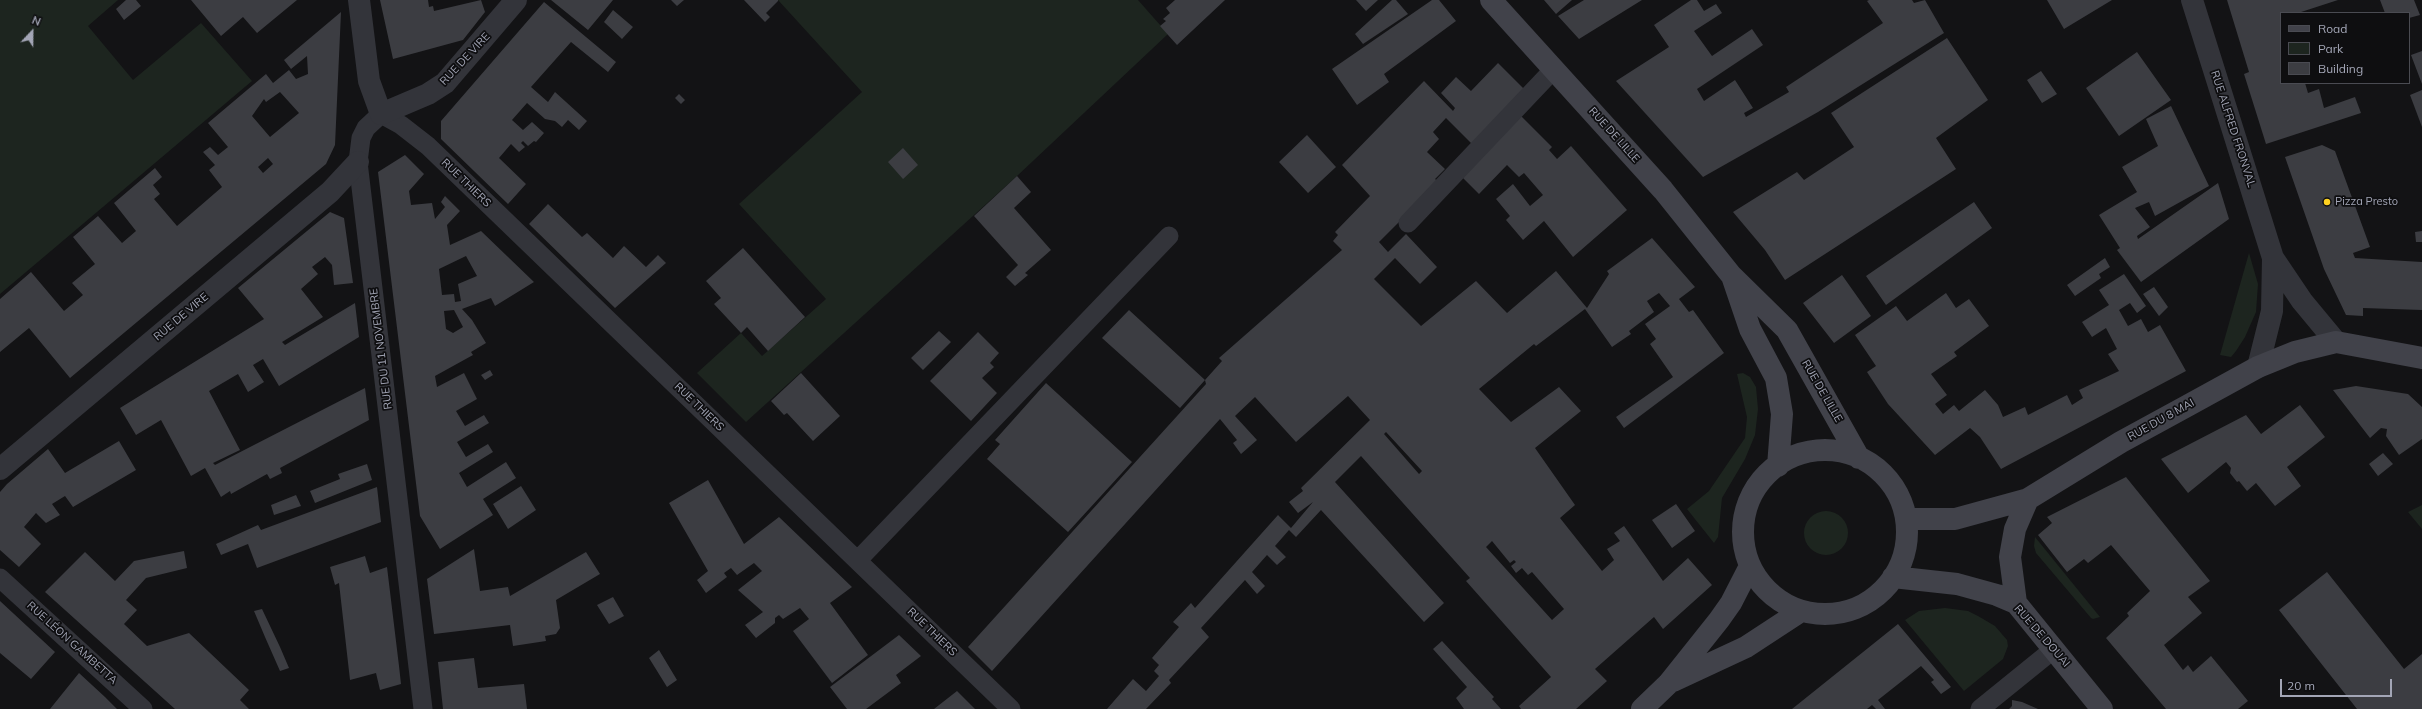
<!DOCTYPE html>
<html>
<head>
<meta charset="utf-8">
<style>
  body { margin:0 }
  #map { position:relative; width:2422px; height:709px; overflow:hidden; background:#131315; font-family:Mulish,sans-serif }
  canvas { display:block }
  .legend { position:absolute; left:2280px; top:12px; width:130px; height:72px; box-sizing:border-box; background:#0e0e10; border:1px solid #4a4b52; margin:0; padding:5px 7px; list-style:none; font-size:12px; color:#a3a6b6 }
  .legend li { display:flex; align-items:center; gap:8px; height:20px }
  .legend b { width:20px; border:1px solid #4a4b52 }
  .north { position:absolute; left:12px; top:12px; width:40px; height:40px; -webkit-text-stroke:3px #0e0e10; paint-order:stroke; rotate:22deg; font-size:11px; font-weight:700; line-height:16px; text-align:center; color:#a3a6b6 }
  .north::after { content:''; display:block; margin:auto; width:14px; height:18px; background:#a3a6b6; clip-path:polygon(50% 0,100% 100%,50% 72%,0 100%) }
  .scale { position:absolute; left:2280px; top:679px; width:112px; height:18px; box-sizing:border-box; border:2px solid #a3a6b6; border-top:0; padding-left:5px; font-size:12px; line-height:14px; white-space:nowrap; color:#a3a6b6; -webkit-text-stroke:3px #0e0e10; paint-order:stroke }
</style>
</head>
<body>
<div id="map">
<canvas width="2422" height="709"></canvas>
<ul class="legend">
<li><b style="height:5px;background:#41424a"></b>Road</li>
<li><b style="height:11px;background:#1d251f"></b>Park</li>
<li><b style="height:11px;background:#3c3d42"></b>Building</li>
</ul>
<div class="north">N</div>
<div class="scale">20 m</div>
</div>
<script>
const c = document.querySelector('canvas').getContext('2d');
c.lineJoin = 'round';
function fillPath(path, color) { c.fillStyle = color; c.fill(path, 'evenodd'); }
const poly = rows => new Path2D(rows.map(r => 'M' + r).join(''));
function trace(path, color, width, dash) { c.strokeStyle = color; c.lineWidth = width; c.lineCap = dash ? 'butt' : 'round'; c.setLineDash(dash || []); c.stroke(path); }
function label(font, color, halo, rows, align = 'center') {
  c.font = font + ' Mulish,sans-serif'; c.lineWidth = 3.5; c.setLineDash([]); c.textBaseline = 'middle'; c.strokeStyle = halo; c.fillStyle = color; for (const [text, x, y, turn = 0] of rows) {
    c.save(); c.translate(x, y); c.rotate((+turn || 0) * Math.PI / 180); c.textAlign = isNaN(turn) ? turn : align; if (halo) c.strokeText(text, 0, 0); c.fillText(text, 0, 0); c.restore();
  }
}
fillPath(poly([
  [0,0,118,0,88,26,133,80,201,23,252,81,0,294],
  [778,0,1138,0,1168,34,1017,176,746,422,697,373,741,333,762,356,826,299,739,204,862,92],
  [2249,253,2258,284,2256,312,2245,337,2236,351,2231,357,2220,355],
  [1743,373,1750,377,1756,387,1758,409,1755,435,1745,459,1722,498,1718,537,1714,543,1687,509,1709,491,1745,438,1747,417,1737,374],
  [2422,505,2422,529,2408,512],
  '1804 533a22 22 0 1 1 44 0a22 22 0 1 1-44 0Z',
  [2035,537,2100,617,2093,619,2091,618,2036,553,2034,546],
  [1945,608,1968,611,1978,616,1995,626,2007,640,2008,646,2003,659,1964,691,1905,620,1919,611]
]), '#1d251f');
fillPath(poly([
  [126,0,136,0,141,6,124,20,116,9],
  [191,0,297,0,257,33,243,17,221,36],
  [380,0,428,0,429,7,433,6,434,11,481,0,485,12,463,40,393,59],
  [551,0,613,0,588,30],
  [671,0,684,0,677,6],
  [744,0,778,0,778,1,766,13,770,17,765,22],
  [1175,0,1225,0,1177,45,1160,26,1166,21,1163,19,1170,13,1166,8],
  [1356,0,1378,0,1366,11],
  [1392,0,1396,0,1408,14,1363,44,1355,34],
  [1432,0,1439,0,1456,21,1384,74,1389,82,1357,105,1332,69],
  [1544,0,1572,0,1556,14],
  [1584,0,1642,0,1579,39,1558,16],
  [1691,0,1697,0,1704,11,1716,4,1722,13,1694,31,1712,56,1752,29,1763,45,1697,89,1704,101,1735,80,1753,108,1744,113,1746,117,1789,92,1786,87,1883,23,1867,1,1869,0,1912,0,1914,3,1925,0,1944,33,1818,112,1703,177,1616,81,1669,47,1654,25],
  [2047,0,2112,0,2064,29],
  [2227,0,2338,0,2298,13,2281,13,2281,83,2305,83,2308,93,2319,89,2324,108,2355,97,2361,113,2266,144,2244,74,2249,72],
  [2380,0,2414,0,2420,15,2409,18,2409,13,2385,13],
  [544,2,616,62,608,72,571,42,531,87,548,102,555,92,587,121,579,130,568,120,562,127,555,121,545,119,527,103,512,120,523,130,532,122,544,133,536,142,534,141,528,146,523,141,521,143,525,147,519,152,511,144,499,158,526,184,508,204,441,139,441,121],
  [613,10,633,27,622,39,604,22],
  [341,12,335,145,326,164,70,378,29,328,0,352,0,299,31,272,64,311,83,295,72,283,95,264,73,237,98,216,122,243,136,231,114,203,155,168,162,177,153,185,160,194,154,199,177,226,222,187,209,170,215,165,203,152,210,147,218,155,228,147,208,123,266,74,273,83,289,70,296,79,308,74,307,56,291,69,284,60],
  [280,92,299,113,270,137,252,116,264,99,266,102],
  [268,158,273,164,263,173,258,167],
  [1947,38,1988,100,1936,138,1956,169,1785,280,1765,250,1733,212,1797,172,1804,180,1854,147,1831,113],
  [2422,51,2422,84,2411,55],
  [2137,52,2171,100,2119,136,2086,88],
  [1498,63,1526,91,1473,145,1446,118,1433,132,1439,139,1427,152,1445,169,1435,179,1439,182,1379,242,1388,252,1406,234,1437,267,1420,284,1395,258,1374,279,1421,326,1476,281,1507,313,1556,271,1587,308,1609,274,1607,271,1652,238,1695,287,1679,299,1689,312,1693,310,1724,353,1624,428,1616,417,1673,377,1650,344,1656,339,1645,324,1670,306,1659,293,1647,301,1654,312,1629,331,1631,334,1612,347,1585,309,1536,346,1534,344,1479,389,1511,422,1559,387,1581,411,1535,448,1575,505,1560,518,1602,571,1614,560,1607,549,1620,541,1614,533,1624,526,1663,581,1688,558,1712,585,1663,629,1654,617,1595,669,1607,681,1576,709,1521,709,1519,706,1551,677,1466,581,1470,578,1361,456,1335,482,1444,603,1424,622,1321,510,1296,537,1289,530,1275,546,1286,557,1277,565,1267,555,1252,572,1265,586,1257,594,1245,580,1201,628,1209,637,1169,680,1171,683,1146,709,1107,709,1133,679,1146,691,1159,676,1154,671,1159,665,1152,658,1179,627,1173,622,1191,603,1195,608,1278,515,1291,528,1313,502,1298,513,1289,502,1303,491,1301,488,1370,420,1348,396,1296,442,1255,397,1235,416,1257,440,1241,454,1233,443,1237,440,1220,419,992,671,968,647,1206,384,1205,380,1222,361,1219,358,1342,250,1333,241,1338,235,1335,232,1370,196,1342,165,1424,81,1453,111,1455,108,1441,93,1456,77,1471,91],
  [1386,432,1422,471,1419,474,1384,434],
  [1492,541,1510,563,1514,560,1516,562,1511,566,1516,573,1522,568,1528,575,1532,572,1564,609,1552,620,1486,547],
  [2041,71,2057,94,2042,103,2027,80],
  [2422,90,2422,127,2410,95],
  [679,94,685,100,681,104,675,98],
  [2171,106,2209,186,2155,216,2149,202,2135,208,2150,227,2137,236,2138,239,2218,183,2229,219,2141,282,2117,250,2120,248,2099,215,2137,192,2122,167,2158,146,2146,119],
  [1519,114,1552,147,1549,150,1557,159,1571,146,1627,210,1573,257,1544,221,1523,240,1506,220,1510,216,1496,199,1513,184,1530,206,1543,195,1524,173,1519,177,1507,165,1479,194,1460,175],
  [1307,135,1336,167,1308,193,1279,162],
  [2322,145,2335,151,2370,247,2353,253,2355,258,2422,262,2422,310,2363,308,2363,316,2346,315,2324,269,2285,157],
  [903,148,918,165,903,179,888,162],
  [405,155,424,174,409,191,411,205,432,203,435,219,445,207,441,202,445,196,460,211,447,225,450,245,481,231,534,282,495,306,491,298,462,309,472,320,486,343,471,352,473,355,435,376,437,387,464,373,477,399,456,411,465,426,484,415,489,423,457,442,466,457,488,444,493,452,459,473,467,487,506,462,516,478,483,499,493,515,440,549,420,516,378,172],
  [466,256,477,276,458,284,461,301,455,302,454,294,442,295,439,269],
  [454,310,463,327,453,333,446,329,444,311],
  [1017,176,1031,192,1014,208,1051,250,1025,273,1028,275,1015,286,1006,277,1018,265,974,216],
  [1974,202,1992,228,1886,305,1866,276],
  [548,204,582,237,587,233,613,258,624,246,646,267,658,255,666,263,615,308,529,224],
  [330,212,344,218,353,283,334,285,332,265,325,257,312,267,318,274,301,289,323,317,282,342,285,345,355,303,359,337,279,386,263,359,253,365,264,382,248,392,238,374,209,391,240,450,213,463,215,465,365,388,369,420,280,468,282,473,270,479,267,474,231,494,230,491,221,497,205,468,191,476,161,420,136,435,120,408,264,319,238,288],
  [2422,231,2422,242,2416,242,2415,232],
  [743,248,805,317,768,351,747,327,741,333,714,304,721,298,706,281],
  [2105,258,2110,267,2099,274,2101,278,2075,296,2067,285],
  [2124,274,2146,306,2137,313,2130,303,2119,310,2128,326,2141,319,2148,332,2160,325,2186,371,2001,469,1980,437,1970,428,1935,455,1888,404,1867,372,1876,366,1855,335,1896,306,1907,321,1946,293,1956,308,1969,299,1989,326,1954,352,1957,356,1931,374,1947,395,1935,404,1943,414,1954,405,1959,411,1985,390,1998,405,2003,417,2025,407,2028,415,2067,395,2072,405,2083,398,2079,390,2119,371,2108,354,2117,349,2106,328,2092,337,2082,322,2109,305,2099,290],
  [1842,275,1871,316,1834,343,1803,303],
  [2154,287,2168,307,2159,316,2143,294],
  [1129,310,1205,380,1180,408,1102,338],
  [939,331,951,342,923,370,911,358],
  [978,332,999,353,990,363,994,367,982,378,997,393,971,421,930,381],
  [490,370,493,375,485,380,481,375],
  [801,373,840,416,813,441,787,413,784,415,771,401],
  [1046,383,1132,462,1068,532,987,459,1000,444,995,440],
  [2356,386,2408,394,2422,407,2422,439,2399,455,2386,436,2387,429,2381,428,2370,438,2333,390],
  [2300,405,2325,437,2287,467,2301,486,2275,506,2256,483,2247,491,2239,481,2237,482,2230,473,2231,468,2226,462,2188,493,2161,459,2246,415,2261,434],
  [119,441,136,470,73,507,65,496,52,504,60,515,46,523,36,513,24,527,41,544,19,567,0,550,0,492,7,484,48,449,65,473],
  [2383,453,2393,464,2378,476,2369,464],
  [367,464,372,480,315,503,310,491,340,479,338,474],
  [2126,477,2210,581,2188,597,2202,613,2164,645,2183,670,2188,665,2193,672,2211,656,2248,701,2238,709,2166,709,2106,638,2129,616,2127,613,2150,591,2111,545,2088,563,2084,559,2067,572,2038,535,2052,523,2047,517],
  [708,480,744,544,779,517,852,587,830,603,868,655,832,683,793,631,809,619,800,608,783,619,779,615,775,618,775,623,756,638,745,625,763,612,738,590,762,571,754,563,737,575,731,568,724,573,727,577,706,593,697,580,708,571,669,503],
  [521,486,536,510,508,529,493,504],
  [377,487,381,522,257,568,248,544,221,555,216,544,258,525,261,530],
  [296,495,301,506,274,515,271,505],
  [1676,504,1695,531,1672,548,1652,520],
  [474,549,480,591,508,587,510,596,586,552,600,574,556,600,560,628,556,634,545,636,546,641,513,646,510,625,434,634,427,579],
  [184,551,187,568,146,578,126,600,137,610,124,624,147,646,189,633,249,690,240,700,249,709,175,709,45,592,85,552,115,581,134,561],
  [365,556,370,573,387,567,399,666,401,684,380,690,376,673,350,680,339,583,335,585,330,567],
  [2327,572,2404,669,2422,654,2422,709,2357,709,2279,610],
  [613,597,624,616,609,624,597,605],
  [0,601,55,652,31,679,0,653],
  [262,609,280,647,289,668,280,671,265,637,254,611],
  [1898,624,1951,687,1941,694,1931,682,1934,680,1921,666,1878,700,1885,709,1876,709,1872,705,1867,709,1792,709],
  [899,635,921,656,896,675,901,683,866,709,847,709,830,687],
  [1442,641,1494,697,1492,699,1501,709,1464,709,1456,698,1467,687,1433,649],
  [659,650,677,680,667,687,649,658],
  [474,658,478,688,524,684,527,709,443,709,438,662],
  [79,673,105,697,117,709,50,709],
  [957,691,975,709,934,709],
  [2012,700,2022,702,2038,709,2009,709,2012,706]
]), '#3c3d42');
trace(poly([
  [1408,223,1554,69],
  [858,560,1169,236],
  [0,578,143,709],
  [423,709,358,162,361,138,366,128,381,114,401,125,428,146,1011,709],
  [1980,709,2054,649]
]), '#33343a', 19);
trace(poly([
  [359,0,369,81,381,114,428,94,445,83,516,0],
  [0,469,330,192,358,162]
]), '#33343a', 22);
trace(poly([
  [2192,0,2273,258,2302,301,2336,342],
  [2258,367,2272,311,2273,258]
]), '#33343a', 22);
trace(poly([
  [1491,0,1663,190,1731,275,1787,330,1859,458],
  [1733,279,1750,329,1776,378,1782,414,1778,466],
  '1743 532a82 82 0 1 1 164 0a82 82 0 1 1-164 0Z',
  [1906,519,1955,519,2028,499,2121,442,2187,406,2258,367,2295,352,2336,342,2422,358],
  [1893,577,1957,584,1997,595,2016,603,2102,709],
  [2016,603,2010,557,2015,529,2028,499],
  [1673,681,1746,647,1801,611],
  [1642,709,1668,684,1719,620,1731,603,1750,566]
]), '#41424a', 22);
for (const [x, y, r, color] of [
  [2327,202,4,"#ffd220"]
]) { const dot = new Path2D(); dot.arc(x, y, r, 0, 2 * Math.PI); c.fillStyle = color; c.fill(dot); trace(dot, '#0e0e10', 1.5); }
label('11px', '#a3a6b6', '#0e0e10', [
  ["RUE DE VIRE",465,59,-47],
  ["RUE ALFRED FRONVAL",2233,129,72],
  ["RUE DE LILLE",1614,135,48],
  ["RUE THIERS",466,183,44],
  ["RUE DE VIRE",181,317,-40],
  ["RUE DU 11 NOVEMBRE",381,349,-97],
  ["RUE DE LILLE",1822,391,60],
  ["RUE THIERS",699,407,44],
  ["RUE DU 8 MAI",2161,420,-29],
  ["RUE THIERS",932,632,44],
  ["RUE DE DOUAI",2042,636,49],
  ["RUE LÉON GAMBETTA",72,643,42]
]);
label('11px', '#a3a6b6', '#0e0e10', [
  ["Pizza Presto",2335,202]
], 'left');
</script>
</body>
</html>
